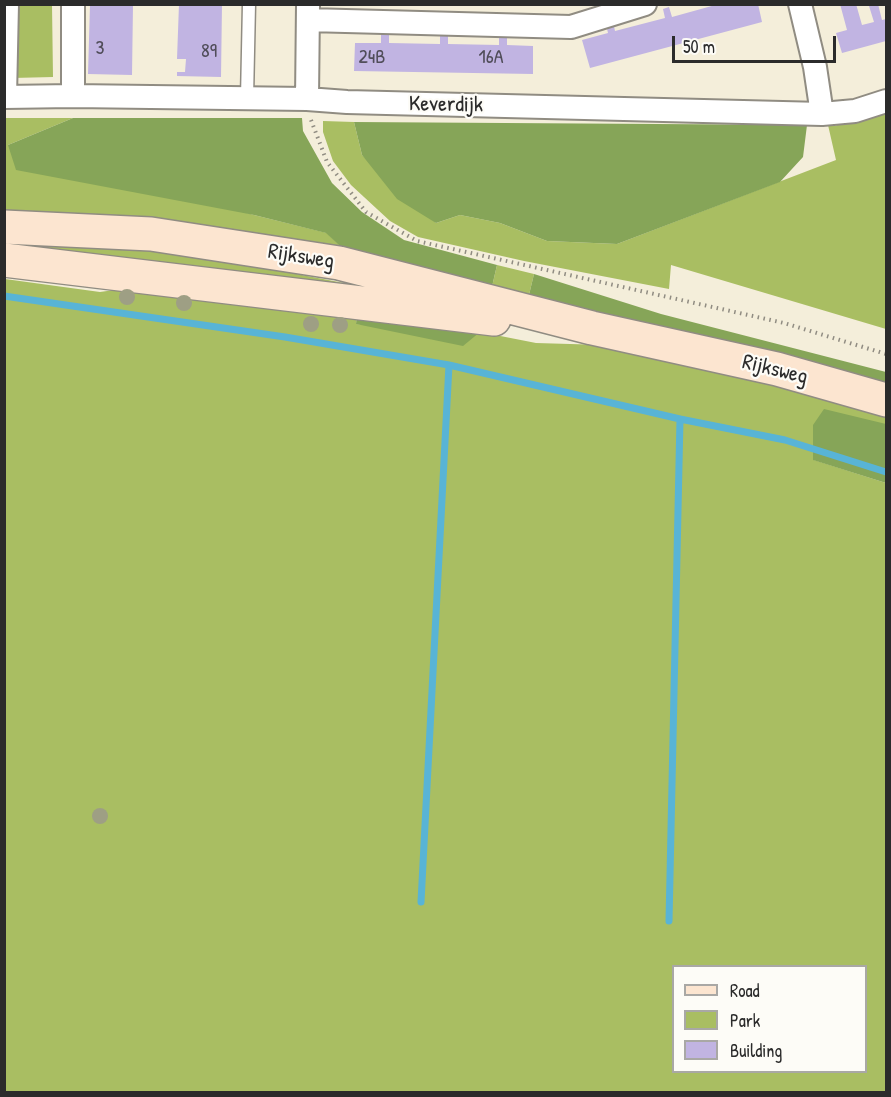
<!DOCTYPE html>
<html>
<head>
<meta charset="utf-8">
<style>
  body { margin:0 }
  #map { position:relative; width:891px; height:1097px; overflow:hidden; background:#f4eeda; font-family:"Patrick Hand",sans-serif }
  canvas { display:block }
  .frame { position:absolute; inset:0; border:6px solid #2b2b2b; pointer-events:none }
  .legend { position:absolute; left:672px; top:965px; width:195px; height:108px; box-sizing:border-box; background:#fdfcf7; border:2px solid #a9a8a5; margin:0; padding:8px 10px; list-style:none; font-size:18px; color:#2b2b2b }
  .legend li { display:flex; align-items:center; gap:12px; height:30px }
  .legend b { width:30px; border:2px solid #a9a8a5 }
  .scale { position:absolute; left:672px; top:36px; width:164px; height:27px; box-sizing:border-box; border:3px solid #2b2b2b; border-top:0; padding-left:8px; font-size:18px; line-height:21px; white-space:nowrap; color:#2b2b2b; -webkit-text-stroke:4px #fdfcf7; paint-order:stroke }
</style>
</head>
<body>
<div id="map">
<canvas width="891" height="1097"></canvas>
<div class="frame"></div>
<ul class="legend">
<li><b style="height:8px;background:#fce5d0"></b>Road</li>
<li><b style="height:16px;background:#a9be62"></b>Park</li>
<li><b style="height:16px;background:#c1b4e2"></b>Building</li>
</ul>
<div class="scale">50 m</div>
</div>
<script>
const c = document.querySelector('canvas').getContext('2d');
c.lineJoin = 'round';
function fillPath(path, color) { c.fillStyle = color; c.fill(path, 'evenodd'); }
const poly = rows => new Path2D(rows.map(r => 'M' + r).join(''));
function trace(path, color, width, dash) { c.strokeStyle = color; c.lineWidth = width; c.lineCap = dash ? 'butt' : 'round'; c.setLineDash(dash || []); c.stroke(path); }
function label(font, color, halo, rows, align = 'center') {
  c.font = font + ' "Patrick Hand",sans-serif'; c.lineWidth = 4.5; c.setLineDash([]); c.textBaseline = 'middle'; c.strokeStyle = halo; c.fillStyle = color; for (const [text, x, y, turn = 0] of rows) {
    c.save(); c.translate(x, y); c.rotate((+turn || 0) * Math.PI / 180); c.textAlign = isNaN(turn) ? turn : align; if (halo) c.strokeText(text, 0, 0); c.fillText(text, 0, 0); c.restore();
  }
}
fillPath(poly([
  [13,5,52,5,53,77,12,78],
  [886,111,886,329,671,265,669,289,524,261,418,237,390,221,351,185,333,161,323,132,323,121,354,122,362,155,436,223,460,215,500,223,547,241,617,244,836,160,828,125,834,126],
  [5,118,73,118,8,145,254,215,327,233,354,259,5,220],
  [5,233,162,243,286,272,518,316,5,253],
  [497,265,534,274,528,299,491,291],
  [5,279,100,292,150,285,357,313,356,324,480,332,536,343,604,345,736,374,886,414,886,425,814,460,886,483,886,1092,5,1092],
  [674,966,866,966,866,1072,674,1072]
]), '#a9be62');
fillPath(poly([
  [73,118,302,118,303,131,332,183,362,212,404,240,497,265,491,291,354,259,326,233,254,215,16,170,8,145],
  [354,122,807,125,803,157,780,182,617,244,547,241,500,223,460,215,436,223,397,199,362,155],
  [534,274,661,314,886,372,886,391,528,299],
  [357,313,480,332,463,346,356,324],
  [824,409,886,424,886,483,813,460,813,425]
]), '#86a558');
trace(poly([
  [4,296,285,337,449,365,680,419],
  [421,902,449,365],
  [669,921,680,419,785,440,886,472]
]), '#58b4d6', 7);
fillPath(poly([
  [179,4,222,4,221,77,177,76,177,72,185,72,186,59,177,59],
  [719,4,758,4,762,22,590,68,582,40,608,33,606,24,613,22,615,31,665,18,663,9,669,7,672,17],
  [840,4,856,4,862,25,874,22,869,6,878,4,882,20,886,19,886,41,842,53,836,33,847,30],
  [90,5,133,5,132,75,88,74],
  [381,33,389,33,389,43,440,44,440,34,448,34,448,44,499,45,499,35,507,35,507,45,533,46,533,74,354,71,355,43,381,43]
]), '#c1b4e2');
const lane = poly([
  [247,98,249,4]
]);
const street = poly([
  [73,4,73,96],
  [800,4,815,67,822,114],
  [308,20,571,27,645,4],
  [4,97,73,96,307,99,347,102,822,114,855,111,886,101],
  [5,97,7,4],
  [307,99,308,5]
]);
const secondary = poly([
  [4,227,151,234,339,263,592,328,777,369,886,400],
  [4,260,494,319]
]);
trace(lane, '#908c82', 15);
trace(street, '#908c82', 26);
trace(secondary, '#908c82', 36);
trace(poly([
  [311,120,327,162,366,212,417,241,784,323,886,354]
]), '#908c82', 4, [1.5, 4.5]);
trace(lane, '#fff', 12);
trace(street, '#fff', 22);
trace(secondary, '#fce5d0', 33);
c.fillStyle = '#9e9f84';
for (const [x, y] of [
  [127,297],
  [184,303],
  [311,324],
  [340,325],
  [100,816]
]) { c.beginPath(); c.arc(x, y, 8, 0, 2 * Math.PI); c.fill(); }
label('20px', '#504d59', null, [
  ["3",100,49],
  ["89",209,52],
  ["24B",372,58],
  ["16A",491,58]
]);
label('22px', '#2b2b2b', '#fdfcf7', [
  ["Keverdijk",446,105,1],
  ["Rijksweg",301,257,9],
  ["Rijksweg",775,370,14]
]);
</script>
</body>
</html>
